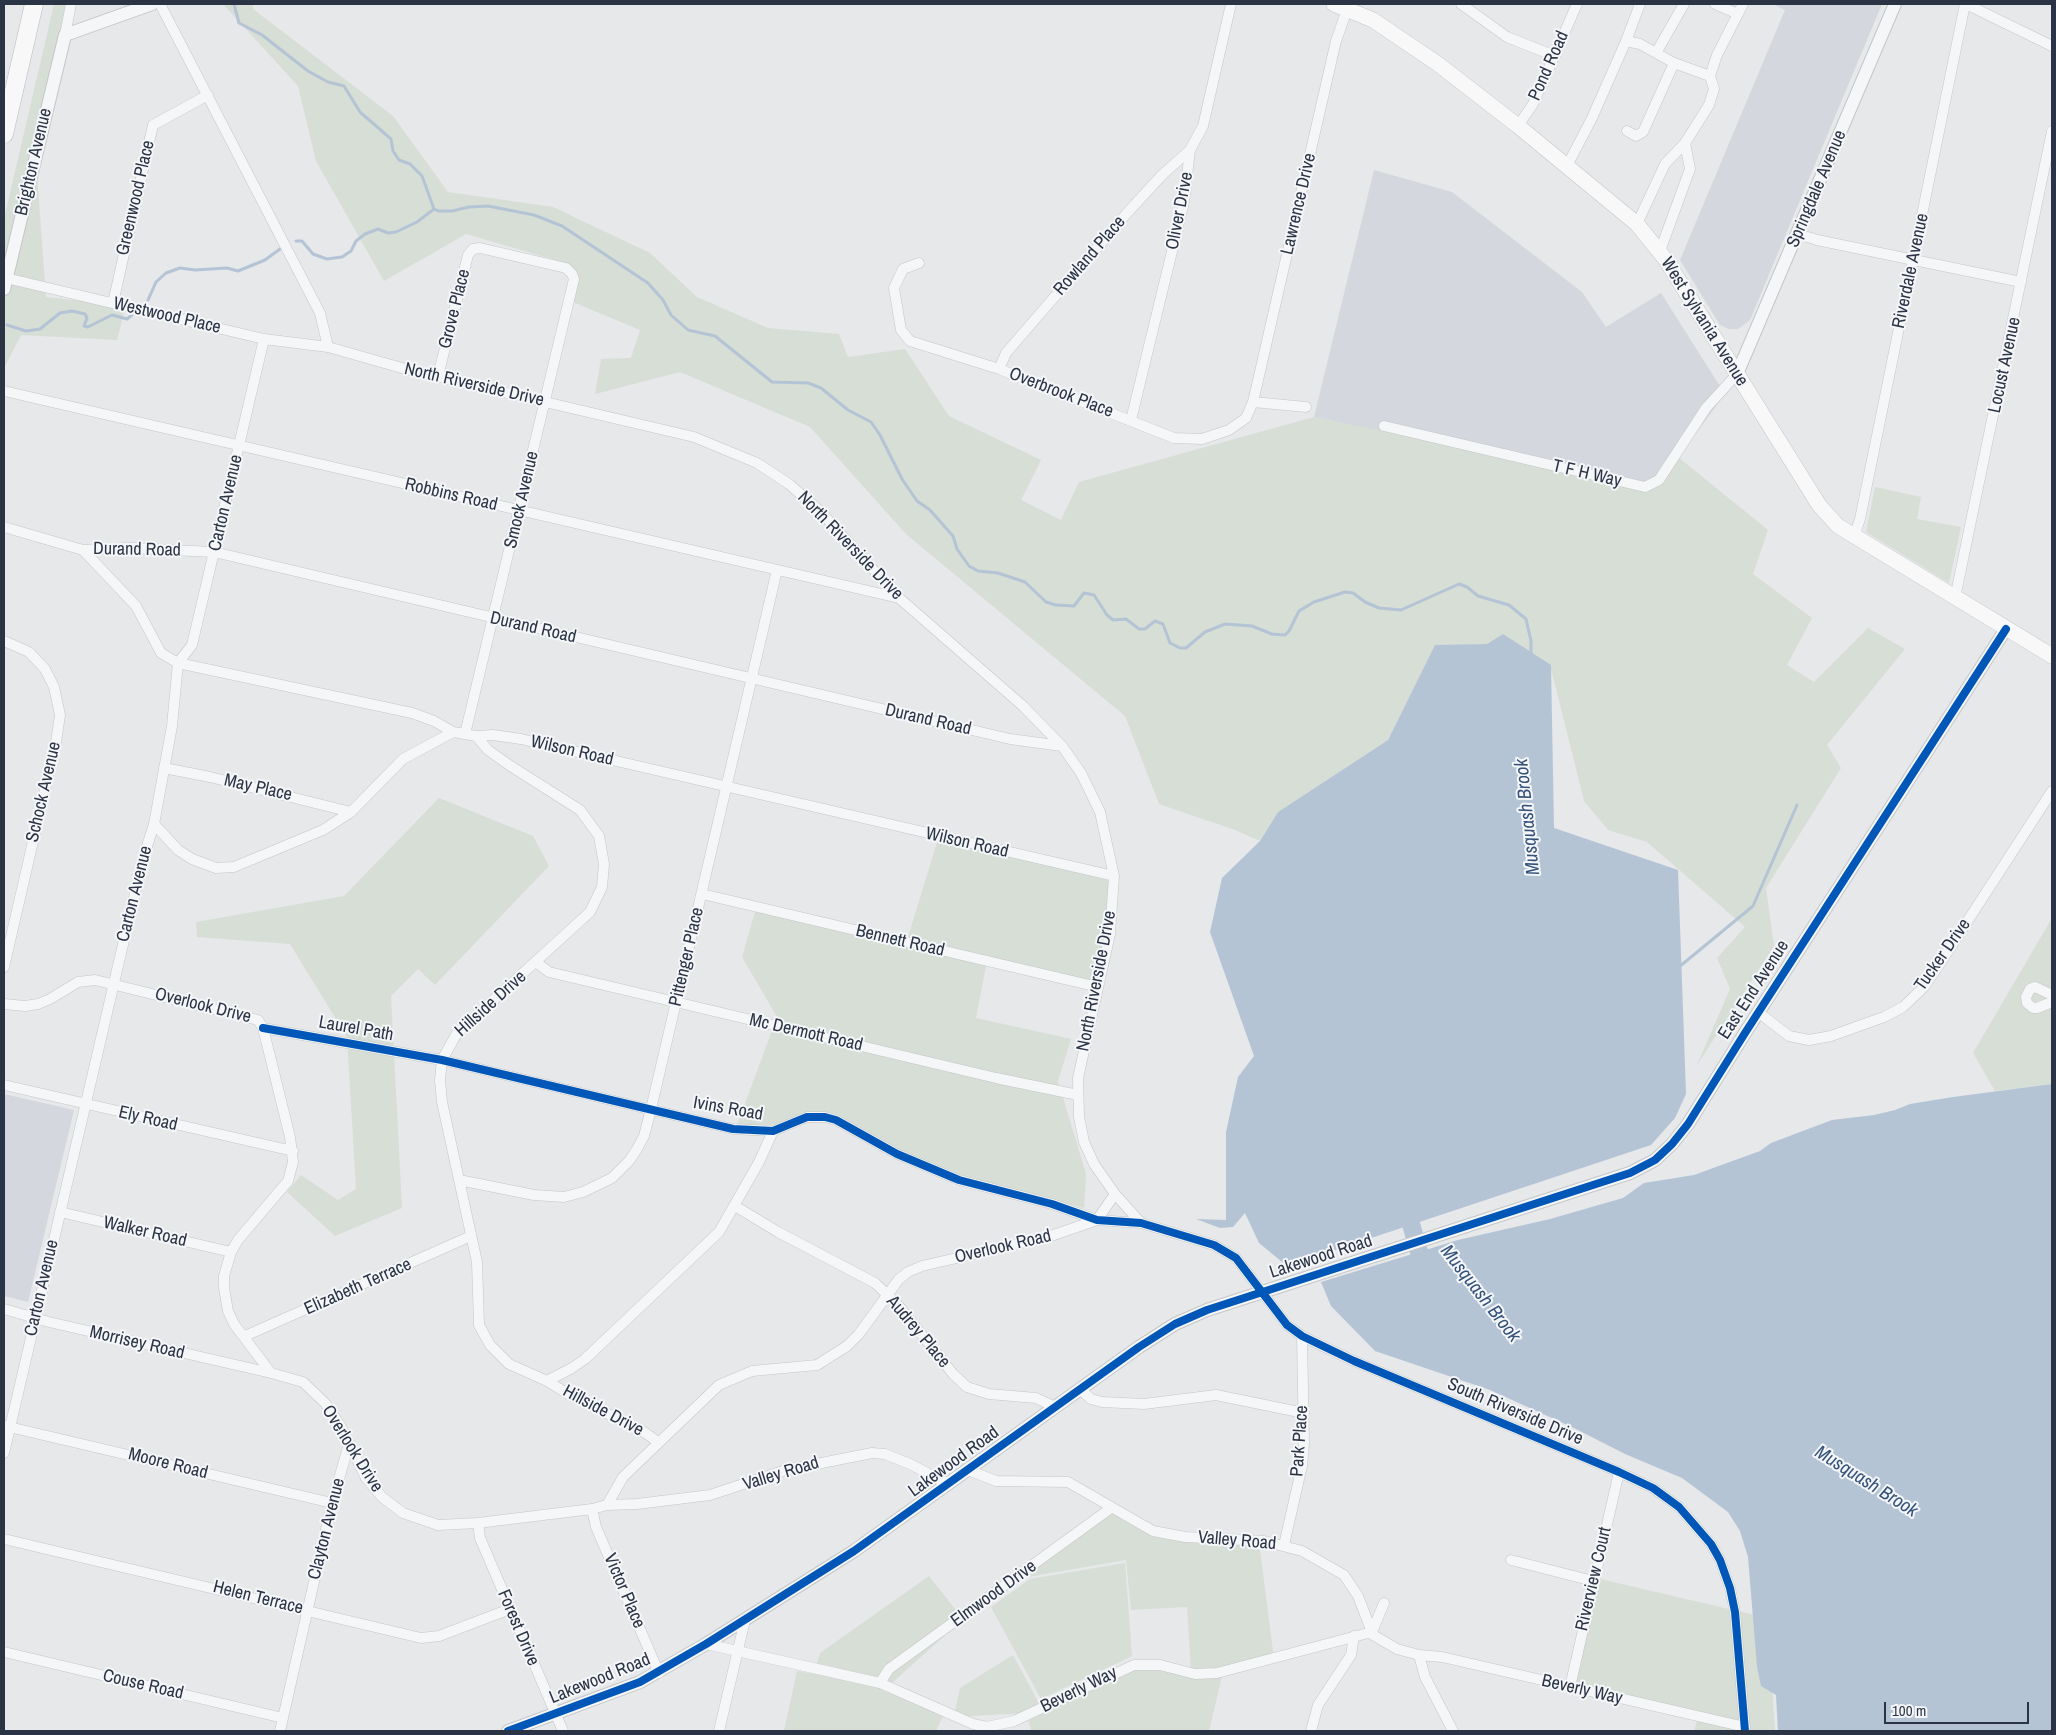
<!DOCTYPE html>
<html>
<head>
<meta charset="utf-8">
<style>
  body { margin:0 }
  #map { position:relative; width:2056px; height:1735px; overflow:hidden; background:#e6e8ea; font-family:"Archivo Narrow",sans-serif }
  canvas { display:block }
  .frame { position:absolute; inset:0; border:5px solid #2b3445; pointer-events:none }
  .scale { position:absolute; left:1884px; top:1702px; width:145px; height:22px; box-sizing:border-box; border:2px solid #2b3445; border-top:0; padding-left:6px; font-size:15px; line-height:18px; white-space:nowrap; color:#2b3445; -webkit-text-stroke:4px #f4f6f9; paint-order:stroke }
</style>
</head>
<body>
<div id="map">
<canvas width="2056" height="1735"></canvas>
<div class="frame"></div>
<div class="scale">100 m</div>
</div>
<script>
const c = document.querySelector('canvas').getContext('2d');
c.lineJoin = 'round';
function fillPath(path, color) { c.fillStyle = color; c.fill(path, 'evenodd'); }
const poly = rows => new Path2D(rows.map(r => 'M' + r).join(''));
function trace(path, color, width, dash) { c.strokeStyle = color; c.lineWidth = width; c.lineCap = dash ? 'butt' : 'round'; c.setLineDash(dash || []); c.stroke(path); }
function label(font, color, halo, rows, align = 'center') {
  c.font = font + ' "Archivo Narrow",sans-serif'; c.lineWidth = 4; c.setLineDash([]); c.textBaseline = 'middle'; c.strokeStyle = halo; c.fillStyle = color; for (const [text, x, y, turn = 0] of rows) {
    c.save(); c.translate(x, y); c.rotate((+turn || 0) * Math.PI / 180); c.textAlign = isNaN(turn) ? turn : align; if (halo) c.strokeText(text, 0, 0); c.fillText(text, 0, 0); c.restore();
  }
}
fillPath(poly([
  [1773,4,1882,4,1750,320,1738,329,1729,329,1720,325,1680,260,1785,10],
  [1374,170,1452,192,1582,292,1606,327,1661,293,1725,394,1652,492,1314,417],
  [4,1094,74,1110,28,1302,4,1296]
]), '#d4d7dd');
fillPath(poly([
  [54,4,73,4,36,160,46,297,109,304,125,309,117,340,21,335,4,368,4,219],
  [223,4,253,4,253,9,393,116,448,192,553,207,650,253,697,297,768,328,839,334,848,357,905,349,949,416,1041,460,1021,500,1061,520,1079,482,1314,417,1418,438,1652,492,1678,457,1768,530,1753,574,1812,618,1787,665,1814,682,1868,628,1905,649,1827,745,1841,768,1766,888,1774,946,1697,1065,1730,989,1717,958,1745,927,1647,842,1608,830,1584,801,1550,665,1487,644,1435,646,1388,740,1278,812,1260,841,1235,830,1159,804,1125,716,906,534,810,427,680,372,595,394,601,359,631,358,640,330,573,302,566,263,466,234,384,281,316,161,298,86],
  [1875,487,1921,497,1917,519,1961,527,1949,583,1866,532],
  [439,798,533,836,549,866,435,985,418,969,391,996,402,1208,335,1236,287,1192,301,1175,338,1200,356,1189,347,1037,290,944,197,937,196,922,344,896],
  [938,839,1115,878,1099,986,987,961,976,1018,1071,1039,1058,1081,1086,1174,1084,1208,941,1173,838,1118,736,1128,777,1017,742,957,757,905,908,937],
  [2052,918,2052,1084,1995,1091,1973,1053],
  [1111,1508,1162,1534,1259,1542,1274,1659,1223,1672,1209,1731,1031,1731,1027,1713,954,1717,960,1688,1013,1655,1041,1707,1137,1664,1191,1672,1187,1607,1131,1610,1126,1560,1016,1579],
  [1125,1563,1132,1656,1041,1699,991,1607,1030,1579],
  [929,1576,963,1619,883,1691,944,1714,936,1731,784,1731,797,1671,814,1674,820,1653],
  [1596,1578,1767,1618,1775,1731,1694,1731,1697,1721,1571,1691]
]), '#d6ded6');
fillPath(poly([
  [1503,634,1551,665,1554,828,1678,870,1686,1094,1675,1118,1651,1145,1287,1266,1259,1243,1245,1213,1233,1227,1220,1228,1196,1219,1226,1220,1226,1132,1238,1077,1254,1056,1210,932,1222,878,1260,841,1278,812,1388,740,1435,645,1487,644],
  [2052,1084,2052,1731,1778,1731,1776,1695,1761,1686,1757,1667,1748,1557,1740,1531,1728,1512,1682,1478,1625,1454,1574,1428,1490,1390,1375,1351,1331,1306,1321,1282,1458,1240,1550,1219,1623,1198,1644,1183,1694,1175,1760,1151,1771,1143,1832,1120,1874,1115,1895,1110,1910,1104,1953,1097]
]), '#b4c4d5');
trace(poly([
  [234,4,239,23,262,35,308,71,328,82,344,86,360,112,391,139,393,151,399,160,410,164,422,176,434,209],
  [296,241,302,241,313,254,327,259,342,257,351,251,356,241,365,234,378,229,388,233,396,232,417,222,434,209,438,211,452,211,469,207,488,206,534,215,562,226,648,283,663,300,671,315,688,330,715,336,772,382,808,383,821,388,848,410,871,422,880,435,902,479,917,501,930,510,953,536,957,549,969,566,978,571,998,573,1025,582,1046,602,1056,605,1074,606,1084,593,1094,595,1107,615,1113,620,1126,619,1139,629,1145,629,1155,621,1163,624,1170,643,1180,648,1186,648,1205,632,1225,624,1252,626,1272,634,1285,635,1289,631,1299,611,1314,602,1345,592,1353,593,1365,602,1379,608,1401,610,1459,584,1467,587,1478,596,1509,605,1526,619,1531,641,1531,655],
  [148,300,156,282,166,273,180,268,195,270,227,268,238,271,265,260,280,249],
  [7,325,26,331,40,329,60,313,72,311,85,314,87,318,84,326,88,327,112,315,127,319,132,315],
  [1679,967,1753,906,1797,805]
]), '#b4c4d5', 3);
trace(poly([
  [1405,1203,1419,1252,1431,1271]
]), '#b4c4d5', 18);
const minor = poly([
  [160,4,320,313,328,347,409,370,694,437,757,463,789,484,820,511,899,598,1023,706,1062,746,1081,773,1100,812,1114,876,1110,934,1078,1078,1079,1117,1084,1142,1094,1164,1115,1194,1141,1223],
  [1461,4,1507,37,1555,56],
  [1715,4,1738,14],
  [1966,4,2052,46],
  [65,35,71,4],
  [1626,41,1640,44,1674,63,1710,76,1714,89,1709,105,1685,143,1665,164,1637,224],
  [1656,53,1684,4],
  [1710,76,1717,55,1743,4],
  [1518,126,1533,104,1577,4],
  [1627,131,1636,136,1643,132,1674,63],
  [1567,166,1592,118,1626,41,1640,4],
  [1798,234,1817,240,2021,282],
  [1660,251,1690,169,1685,143],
  [919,263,903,269,894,288,901,330,910,341,999,369,1174,438,1202,439,1229,430,1246,418,1253,402,1336,41,1349,4],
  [6,278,264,339,328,347],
  [113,303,153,125,208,95],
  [999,369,1006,353,1128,212,1162,175,1190,150],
  [438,376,468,255,473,249,480,248,566,268,572,274,574,279,465,734],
  [4,391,899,598],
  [1253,402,1306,407],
  [1131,420,1184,202,1190,150,1203,126,1231,4],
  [1384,426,1645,487,1659,480,1706,408,1737,374],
  [4,527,83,550,131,548,214,552,1010,739,1062,746],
  [1854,537,1860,519,1965,4],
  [83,550,136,606,161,653,178,663,412,713,434,721,453,732,476,736,493,735,521,739,1114,876],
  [1955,598,2052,131],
  [4,641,29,652,45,669,54,687,60,715,56,742,4,967],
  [476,736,488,750,509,765,580,810,599,836,604,864,602,887,590,912,457,1033,442,1060,440,1080,442,1102,477,1262,479,1325,490,1345,509,1364,547,1381,570,1395,644,1432,658,1442],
  [164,768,210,777,351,812],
  [154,824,178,850,192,859,216,868,234,867,323,830,351,812,403,759,453,732],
  [702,894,1098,987],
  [537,963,549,972,996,1078,1078,1095],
  [2052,995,2035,987,2030,989,2026,997,2027,1003,2033,1008,2037,1008,2052,1002],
  [4,1004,25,1006,38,1004,50,999,78,982,95,980,258,1020,263,1028,290,1137,293,1162,288,1181,238,1240,231,1252,224,1276,224,1288,228,1311,234,1324,271,1373,303,1382,325,1403,340,1425,366,1478,382,1497,403,1513,438,1525,478,1523,592,1509,607,1505,623,1477,719,1385,752,1371,817,1365,847,1346,859,1334,899,1279,908,1272,922,1266,1048,1237,1097,1220,1115,1194],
  [1758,1012,1789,1036,1809,1040,1831,1036,1884,1017,1903,1007,1924,987,1937,968,2052,791],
  [263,1028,442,1060,733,1129,773,1131,807,1117,825,1117,836,1120,897,1154,959,1180,1052,1204,1097,1220,1141,1223,1214,1245,1236,1258,1287,1325,1302,1336,1354,1361,1619,1472,1653,1488,1679,1507,1711,1544,1720,1560,1730,1588,1735,1612,1745,1731],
  [4,1085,293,1151],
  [459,1180,534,1195,564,1197,583,1192,612,1178,629,1161,637,1149,644,1136,651,1109,777,570],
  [735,1206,778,1232,875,1283,899,1306,953,1374,967,1387,989,1394,1036,1398,1055,1407],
  [60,1212,231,1252],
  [4,1309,49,1322,271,1373],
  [245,1336,471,1236],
  [547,1381,572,1368,585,1359,719,1232,759,1162,773,1131],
  [1080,1389,1091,1399,1102,1402,1144,1404,1216,1395,1304,1413],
  [5,1426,332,1503],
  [4,1453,143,859,154,824,172,726,178,663,192,645,264,339],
  [968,1470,996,1481,1068,1482,1153,1531,1185,1537,1264,1541,1302,1551,1344,1575,1358,1596,1373,1635,1397,1649,1419,1655,1442,1657,1745,1727],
  [607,1505,637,1504,710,1495,786,1470,872,1453,885,1454,910,1464,948,1484],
  [592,1509,596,1527,659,1673],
  [478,1523,480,1538,563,1731],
  [4,1539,421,1638,439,1636,510,1609],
  [1284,1545,1302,1466,1304,1443,1302,1336],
  [1511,1560,1593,1581],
  [706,1644,880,1683,973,1724,987,1727,1014,1721,1134,1665,1160,1665,1195,1674,1217,1673,1372,1632,1384,1603],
  [4,1652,283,1718],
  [1419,1655,1425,1677,1453,1731],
  [880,1683,889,1669,1111,1508],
  [1570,1687,1619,1472],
  [280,1731,332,1503,349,1444],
  [719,1731,745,1620],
  [1311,1731,1318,1705,1351,1655,1354,1636]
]);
const tertiary = poly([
  [4,289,65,35,152,4],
  [1737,374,1895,4],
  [508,1731,640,1682,706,1644,854,1551,1139,1347,1175,1324,1207,1310,1630,1173,1655,1160,1672,1144,1688,1124,1745,1033,2006,629]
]);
const primary = poly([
  [1334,4,1373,20,1438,64,1518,126,1637,224,1666,260,1819,505,1838,526,2052,656]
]);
const motorway = poly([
  [4,134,34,4]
]);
trace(minor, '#c4c6c8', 11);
trace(tertiary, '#c4c6c8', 14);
trace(primary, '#c2c5c8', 16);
trace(motorway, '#b8bbbf', 19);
trace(minor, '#f5f6f7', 10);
trace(tertiary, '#f5f6f7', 12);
trace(primary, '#f8f8f8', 15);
trace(motorway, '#f8f8f8', 18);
trace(poly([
  [263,1028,442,1060,733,1129,773,1131,807,1117,825,1117,836,1120,897,1154,959,1180,1052,1204,1097,1220,1141,1223,1214,1245,1236,1258,1287,1325,1302,1336,1354,1361,1619,1472,1653,1488,1679,1507,1711,1544,1720,1560,1730,1588,1735,1612,1745,1731],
  [508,1731,640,1682,706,1644,854,1551,1139,1347,1175,1324,1207,1310,1630,1173,1655,1160,1672,1144,1688,1124,1745,1033,2006,629]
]), '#0057b8', 8);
label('18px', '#2b3445', '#f4f6f9', [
  ["Pond Road",1549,66,-66],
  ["Brighton Avenue",34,162,-77],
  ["Springdale Avenue",1817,189,-67],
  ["Greenwood Place",136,198,-77],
  ["Lawrence Drive",1299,204,-77],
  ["Oliver Drive",1180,211,-79],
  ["Rowland Place",1090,256,-49],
  ["Riverdale Avenue",1911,271,-78],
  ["Grove Place",455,309,-76],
  ["Westwood Place",167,316,13],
  ["West Sylvania Avenue",1704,322,58],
  ["Locust Avenue",2005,365,-78],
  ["North Riverside Drive",474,385,13],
  ["Overbrook Place",1061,393,21],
  ["T F H Way",1587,474,13],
  ["Robbins Road",451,495,13],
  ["Smock Avenue",522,500,-77],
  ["Carton Avenue",226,503,-77],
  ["North Riverside Drive",850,546,46],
  ["Durand Road",137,550,1],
  ["Durand Road",533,628,13],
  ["Durand Road",928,720,13],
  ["Wilson Road",572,751,13],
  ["May Place",258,788,13],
  ["Schock Avenue",44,792,-77],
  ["Wilson Road",967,843,13],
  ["Carton Avenue",135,894,-76],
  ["Bennett Road",900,941,13],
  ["Tucker Drive",1943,955,-55],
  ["Pittenger Place",687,957,-77],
  ["North Riverside Drive",1097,981,-79],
  ["East End Avenue",1754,990,-57],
  ["Hillside Drive",491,1004,-42],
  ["Overlook Drive",203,1006,14],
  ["Laurel Path",356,1029,10],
  ["Mc Dermott Road",806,1033,13],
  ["Ivins Road",728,1109,10],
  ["Ely Road",148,1119,13],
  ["Walker Road",145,1232,13],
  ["Overlook Road",1003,1247,-13],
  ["Lakewood Road",1321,1257,-18],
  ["Elizabeth Terrace",358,1287,-24],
  ["Carton Avenue",42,1288,-77],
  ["Audrey Place",918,1332,50],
  ["Morrisey Road",137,1343,13],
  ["Hillside Drive",603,1411,28],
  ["South Riverside Drive",1515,1412,23],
  ["Park Place",1300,1441,-86],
  ["Overlook Drive",352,1449,58],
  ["Lakewood Road",954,1462,-36],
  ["Moore Road",168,1464,14],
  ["Valley Road",781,1474,-17],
  ["Clayton Avenue",327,1529,-76],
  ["Valley Road",1237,1541,5],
  ["Riverview Court",1594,1579,-77],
  ["Victor Place",624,1591,67],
  ["Elmwood Drive",994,1594,-36],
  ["Helen Terrace",258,1598,14],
  ["Forest Drive",518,1628,67],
  ["Lakewood Road",600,1679,-22],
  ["Couse Road",143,1685,13],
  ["Beverly Way",1079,1690,-26],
  ["Beverly Way",1582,1690,13]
]);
label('italic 19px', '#34527a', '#f4f6f9', [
  ["Musquash Brook",1528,817,-96],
  ["Musquash Brook",1480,1294,52],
  ["Musquash Brook",1866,1482,32]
]);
</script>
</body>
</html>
